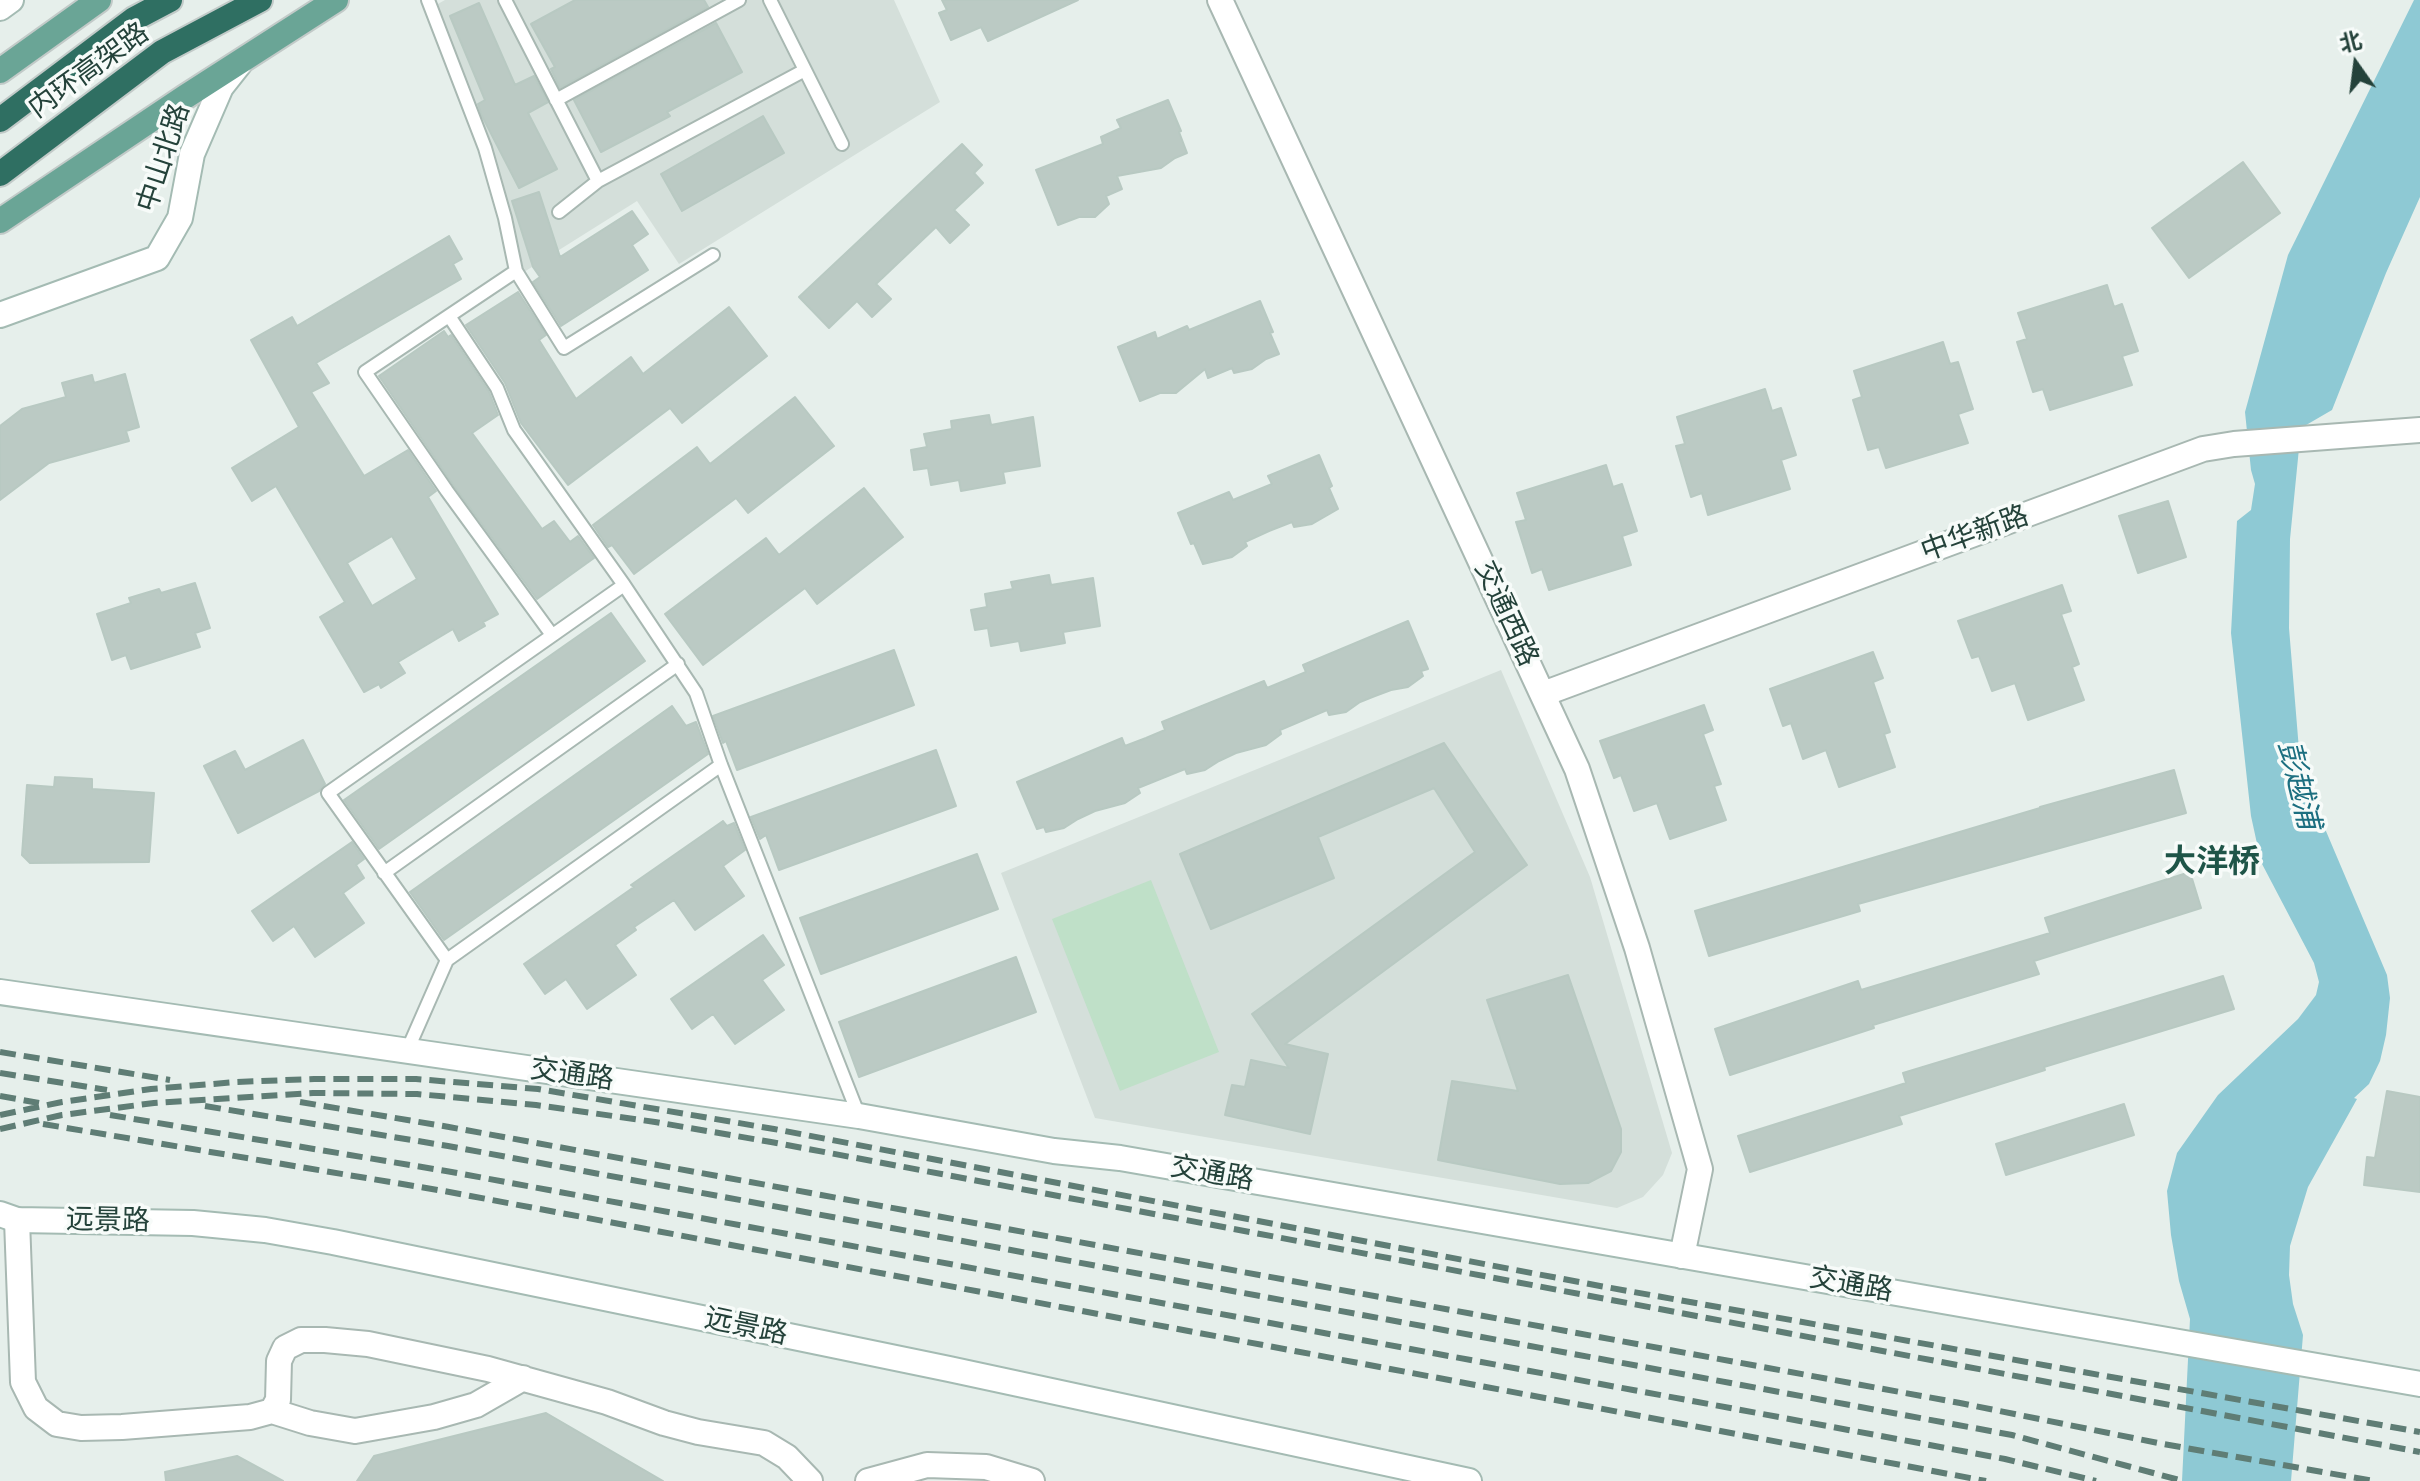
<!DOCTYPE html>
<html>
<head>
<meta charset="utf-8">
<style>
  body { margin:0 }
  #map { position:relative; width:2420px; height:1481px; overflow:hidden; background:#e6efeb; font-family:"Noto Sans","Noto Sans SC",sans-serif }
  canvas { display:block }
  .north { position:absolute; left:2316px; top:24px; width:80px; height:80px; -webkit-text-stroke:6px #f7fbf9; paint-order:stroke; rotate:346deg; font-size:22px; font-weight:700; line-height:32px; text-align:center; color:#24423a }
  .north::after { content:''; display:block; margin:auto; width:28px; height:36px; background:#24423a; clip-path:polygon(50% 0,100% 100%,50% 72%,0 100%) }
</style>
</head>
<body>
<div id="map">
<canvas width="2420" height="1481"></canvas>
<div class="north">北</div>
</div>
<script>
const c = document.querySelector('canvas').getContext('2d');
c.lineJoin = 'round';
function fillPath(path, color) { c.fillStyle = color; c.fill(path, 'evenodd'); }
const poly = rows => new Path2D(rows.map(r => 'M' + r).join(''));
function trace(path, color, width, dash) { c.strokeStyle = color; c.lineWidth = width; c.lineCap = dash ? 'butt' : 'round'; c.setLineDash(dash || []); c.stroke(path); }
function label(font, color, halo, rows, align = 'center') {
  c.font = font + ' "Noto Sans","Noto Sans SC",sans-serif'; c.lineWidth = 7; c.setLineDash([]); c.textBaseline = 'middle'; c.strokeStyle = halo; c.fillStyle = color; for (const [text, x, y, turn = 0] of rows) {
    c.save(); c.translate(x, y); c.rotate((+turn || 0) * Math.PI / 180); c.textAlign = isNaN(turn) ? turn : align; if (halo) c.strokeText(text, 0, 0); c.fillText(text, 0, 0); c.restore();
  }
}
fillPath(poly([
  [445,0,894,0,940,102,679,264,637,201,524,272,510,216,436,5],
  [1501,670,1590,877,1672,1153,1663,1175,1643,1197,1617,1208,1095,1118,1001,873]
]), '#d4dfda');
fillPath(poly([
  [1151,880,1219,1052,1120,1091,1052,919]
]), '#bfe0c8');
fillPath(poly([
  [2414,0,2420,0,2420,197,2386,273,2332,410,2301,428,2290,539,2289,628,2300,762,2320,817,2387,975,2390,998,2386,1035,2380,1061,2369,1084,2354,1098,2357,1099,2308,1187,2290,1246,2289,1275,2293,1304,2303,1335,2291,1481,2182,1481,2190,1319,2179,1281,2171,1235,2167,1191,2177,1153,2218,1095,2298,1019,2316,995,2319,982,2314,963,2261,862,2251,816,2231,633,2237,521,2251,510,2255,484,2251,470,2245,412,2288,255]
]), '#8ec9d4');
const building = poly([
  [575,0,704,0,708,7,560,88,551,69,555,67,531,24,575,0],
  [942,0,1078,0,988,41,981,27,951,40,939,13,947,10,942,0],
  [479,3,515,85,534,76,548,102,528,113,557,169,519,188,481,114,478,104,485,100,450,16,479,3],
  [716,23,742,72,667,112,670,116,601,152,574,100,716,23],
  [1168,100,1181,131,1179,132,1187,153,1175,158,1161,168,1117,176,1122,189,1106,196,1109,204,1095,217,1079,217,1058,225,1036,170,1103,144,1101,137,1121,128,1117,120,1168,100],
  [763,116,784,153,682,211,661,174,763,116],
  [962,144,982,165,974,173,983,183,954,210,969,225,950,243,936,227,876,284,891,299,872,317,857,301,829,328,799,297,962,144],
  [2243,162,2280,213,2189,278,2152,228,2243,162],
  [539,192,560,257,632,211,648,234,632,245,648,270,561,326,533,282,540,277,533,267,512,201,539,192],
  [449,236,462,259,453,264,461,279,316,363,329,383,311,392,364,476,408,450,436,491,428,497,498,614,483,622,485,626,459,641,453,629,398,662,405,673,381,688,379,684,364,692,320,617,345,602,276,486,252,501,232,468,299,427,251,340,292,317,297,326,449,236],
  [392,536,417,579,372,606,347,563,392,536],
  [2107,285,2114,307,2122,304,2138,351,2122,356,2132,385,2050,410,2043,389,2033,392,2017,342,2027,339,2018,313,2107,285],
  [518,292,546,335,539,340,576,399,631,357,643,374,729,307,767,356,682,423,670,408,568,485,521,423,505,383,466,325,518,292],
  [1260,301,1273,332,1270,333,1279,354,1266,359,1252,369,1234,373,1232,368,1208,378,1205,369,1176,393,1160,393,1140,401,1118,347,1155,332,1157,339,1187,326,1189,330,1260,301],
  [444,331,448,337,451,335,489,392,498,415,472,433,542,529,554,521,570,542,578,536,594,558,537,599,454,486,379,376,444,331],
  [1943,342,1950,364,1958,362,1973,409,1958,414,1968,443,1886,468,1879,447,1868,450,1853,400,1862,397,1854,371,1943,342],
  [125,374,139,427,126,431,129,441,49,463,0,500,0,426,22,409,66,397,62,383,92,375,94,383,125,374],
  [1765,389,1772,411,1781,408,1796,455,1781,460,1790,489,1708,515,1702,493,1691,497,1676,446,1685,444,1677,417,1765,389],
  [795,397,834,446,748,513,736,498,634,574,612,545,608,547,593,525,697,447,710,464,795,397],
  [989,415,991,425,1033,417,1040,466,1003,472,1005,483,961,491,959,480,931,485,928,468,914,470,911,450,927,447,924,434,952,429,951,421,989,415],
  [1319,455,1332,486,1329,488,1338,509,1312,524,1294,527,1292,522,1269,531,1245,542,1247,546,1232,557,1203,564,1194,543,1191,544,1178,513,1229,492,1233,500,1272,484,1268,476,1319,455],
  [1606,465,1613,487,1622,484,1637,531,1622,536,1631,565,1549,590,1542,569,1532,573,1516,522,1526,520,1517,493,1606,465],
  [864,488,903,537,817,604,805,588,703,665,665,614,766,538,779,555,864,488],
  [2168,501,2186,557,2138,573,2119,516,2168,501],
  [1049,575,1051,585,1093,578,1100,626,1063,632,1065,643,1021,651,1019,641,991,646,988,628,975,630,971,610,987,607,985,594,1013,589,1011,582,1049,575],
  [195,583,210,628,195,633,200,647,131,669,126,655,112,660,97,614,131,603,129,598,159,589,161,593,195,583],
  [2062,585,2071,611,2061,614,2079,664,2072,667,2084,700,2028,720,2015,683,1992,691,1979,656,1972,658,1958,621,2062,585],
  [611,613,645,661,379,849,344,800,611,613],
  [1408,621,1428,669,1421,671,1423,676,1408,687,1391,690,1375,696,1360,702,1346,712,1329,715,1327,710,1280,730,1281,734,1266,745,1236,753,1219,761,1205,770,1187,774,1185,769,1138,788,1140,793,1125,803,1095,811,1078,819,1064,828,1046,832,1044,827,1037,829,1017,782,1122,738,1125,746,1146,738,1165,730,1162,722,1264,681,1267,688,1306,672,1303,665,1408,621],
  [894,650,914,705,737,770,726,741,723,743,713,716,894,650],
  [1873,652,1883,678,1873,682,1890,732,1884,734,1895,767,1839,787,1826,750,1803,759,1791,723,1783,726,1770,689,1873,652],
  [1704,705,1713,730,1703,734,1721,784,1714,786,1726,820,1670,839,1657,803,1634,811,1621,775,1614,778,1600,741,1704,705],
  [672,706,686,726,696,722,708,754,444,940,410,892,672,706],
  [303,740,325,784,319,791,238,833,204,766,235,751,245,770,303,740],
  [1444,743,1527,865,1285,1044,1328,1054,1310,1134,1225,1115,1232,1085,1245,1087,1251,1060,1289,1068,1252,1014,1475,852,1434,788,1318,837,1334,878,1211,929,1180,854,1444,743],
  [936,750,956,806,779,870,766,835,760,839,751,817,936,750],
  [2174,770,2186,813,1858,904,1860,911,1709,956,1695,911,2040,808,2040,807,2174,770],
  [55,777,92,779,92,789,154,793,149,862,30,863,22,855,27,785,54,787,55,777],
  [723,821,727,826,734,823,745,850,723,866,744,896,695,930,674,900,634,927,636,930,615,945,636,975,587,1009,566,979,545,994,524,964,634,887,631,885,723,821],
  [352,842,364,859,356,865,364,878,343,893,364,923,315,957,294,926,273,941,252,911,352,842],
  [977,854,998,909,821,974,800,918,977,854],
  [2190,872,2201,908,2034,961,2039,974,1873,1025,1874,1028,1730,1075,1715,1029,1858,981,1861,990,2050,933,2045,918,2190,872],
  [763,935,784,965,762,980,784,1010,735,1044,713,1014,692,1029,671,999,763,935],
  [1016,957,1036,1012,859,1077,839,1022,1016,957],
  [1568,975,1621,1129,1621,1152,1611,1171,1588,1183,1560,1184,1438,1160,1452,1081,1518,1091,1487,1000,1568,975],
  [2223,976,2234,1009,2044,1067,2045,1070,1899,1116,1902,1124,1750,1172,1738,1136,1906,1083,1903,1073,2223,976],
  [2387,1091,2420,1097,2420,1192,2364,1185,2367,1157,2375,1158,2387,1091],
  [2124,1104,2134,1135,2006,1175,1996,1144,2124,1104],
  [546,1413,663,1481,357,1481,374,1456,546,1413],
  [237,1456,283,1481,166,1481,165,1472,237,1456]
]);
fillPath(building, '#bbcac4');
trace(building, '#b8c9c2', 2);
const lane = poly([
  [428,0,485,148,505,218,516,271,564,348,713,255],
  [505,0,598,181],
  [770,0,842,144],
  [556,100,739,0],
  [559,212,598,181,805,70],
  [516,271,365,372,447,491,552,635],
  [449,316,497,388,514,430,624,585,696,693,721,765,859,1116],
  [384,873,678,664],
  [447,960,721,765],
  [407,1051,447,960,328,793,624,585]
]);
const street = poly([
  [1220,0,1577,769,1637,948,1700,1169,1682,1256],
  [1543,694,2203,449,2234,444,2420,430],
  [17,1220,23,1382,36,1408,57,1424,81,1428,122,1427,250,1417,272,1411,278,1400,279,1361,285,1348,301,1340,325,1340,368,1344,488,1369,607,1402,664,1423,698,1432,764,1443,787,1457,810,1481],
  [272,1411,310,1423,355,1431,434,1417,476,1405,523,1378],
  [868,1481,927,1465,986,1467,1032,1481]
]);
const secondary = poly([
  [0,8,11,0],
  [0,315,157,258,180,218,192,154,221,87,240,63],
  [0,992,859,1116,1054,1151,1120,1158,2420,1384],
  [0,1214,17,1220,193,1223,265,1230,333,1242,949,1369,1469,1481]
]);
const primary = poly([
  [0,71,99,0],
  [0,221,185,97,336,0]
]);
const highway = poly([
  [0,120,134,19,170,0],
  [0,174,162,52,260,0]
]);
trace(lane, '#a8b8b2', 16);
trace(street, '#a8b8b2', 28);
trace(secondary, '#a4bbb3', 28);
trace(primary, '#c2cac8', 28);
trace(highway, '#c2cac8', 28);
trace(lane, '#fff', 12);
trace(street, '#fff', 24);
trace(secondary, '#fff', 24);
trace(primary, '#6aa596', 24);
trace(highway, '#2f6f62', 24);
trace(poly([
  [0,1052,170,1080],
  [0,1073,107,1090],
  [0,1096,39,1103],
  [300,1102,449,1127,1960,1403,2163,1444,2374,1481],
  [205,1106,448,1146,2012,1435,2183,1481],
  [0,1115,62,1102,151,1089,237,1082,314,1079,416,1079,538,1089,774,1129,1600,1286,2420,1432],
  [110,1115,446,1171,1633,1390,2005,1459,2096,1481],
  [43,1124,444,1191,1986,1481],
  [0,1129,62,1115,154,1103,313,1093,417,1094,536,1105,655,1122,771,1142,2420,1452]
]), '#5f7d75', 6, [16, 8]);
label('28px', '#24423a', '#f7fbf9', [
  ["内环高架路",89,71,-36],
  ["中山北路",164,158,-72],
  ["中华新路",1975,534,-20],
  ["交通西路",1506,614,65],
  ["交通路",572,1075,8],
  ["交通路",1212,1174,10],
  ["远景路",108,1221,1],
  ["交通路",1851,1285,10],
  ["远景路",746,1327,12]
]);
label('italic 30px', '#1c6f80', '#f7fbf9', [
  ["彭越浦",2298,785,76]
]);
label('bold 32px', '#1f5548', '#f7fbf9', [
  ["大洋桥",2212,863]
]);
</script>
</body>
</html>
